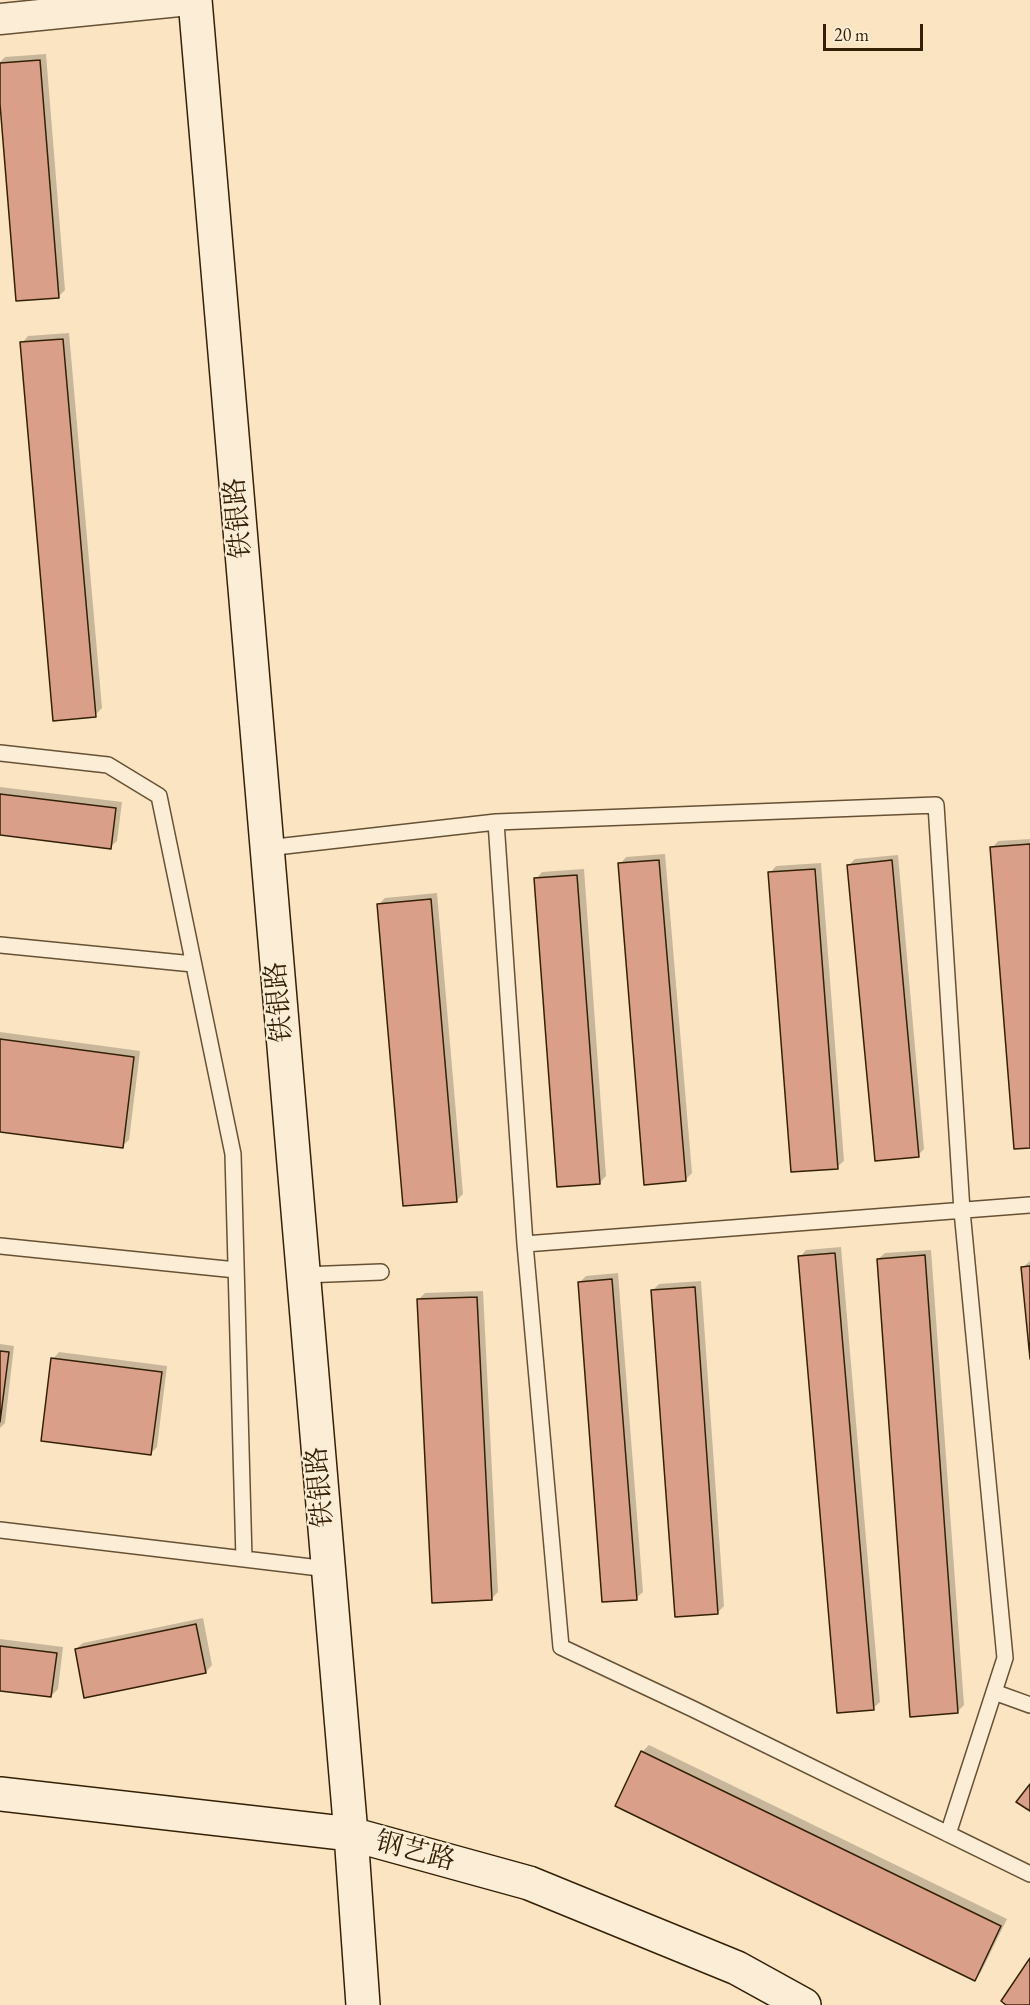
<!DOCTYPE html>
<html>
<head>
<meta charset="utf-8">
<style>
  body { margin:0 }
  #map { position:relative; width:1030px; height:2005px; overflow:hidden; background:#fae4c1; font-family:"EB Garamond",serif }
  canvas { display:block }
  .scale { position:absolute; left:823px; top:24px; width:100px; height:27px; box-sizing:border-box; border:3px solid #342005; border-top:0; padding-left:8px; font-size:18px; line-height:21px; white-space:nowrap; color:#342005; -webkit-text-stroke:4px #fcedd7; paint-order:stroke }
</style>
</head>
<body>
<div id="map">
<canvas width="1030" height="2005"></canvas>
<div class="scale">20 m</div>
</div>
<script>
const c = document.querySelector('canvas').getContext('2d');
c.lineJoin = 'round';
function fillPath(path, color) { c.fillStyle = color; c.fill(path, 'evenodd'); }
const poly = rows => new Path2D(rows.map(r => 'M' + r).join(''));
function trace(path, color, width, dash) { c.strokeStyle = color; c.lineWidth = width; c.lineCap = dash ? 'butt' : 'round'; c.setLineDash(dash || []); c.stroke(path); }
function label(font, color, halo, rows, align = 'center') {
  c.font = font + ' "EB Garamond","Noto Serif SC",serif'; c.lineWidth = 4.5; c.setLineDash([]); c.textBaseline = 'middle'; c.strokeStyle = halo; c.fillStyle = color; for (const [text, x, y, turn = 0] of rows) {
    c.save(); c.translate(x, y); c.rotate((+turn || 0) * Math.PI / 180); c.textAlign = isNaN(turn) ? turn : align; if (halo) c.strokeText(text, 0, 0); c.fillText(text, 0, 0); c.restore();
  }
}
fillPath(poly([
  [46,54,65,290,58,297,0,85,0,62,5,57],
  [69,333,102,708,95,715,22,343,28,336],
  [0,787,122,802,117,841,110,847,0,834],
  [1030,839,1030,1146,992,848,998,841],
  [665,854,692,1173,685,1180,620,864,626,857],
  [898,855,924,1149,918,1155,849,865,855,859],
  [821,863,844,1161,837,1167,770,873,776,866],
  [584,869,606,1176,600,1182,536,879,542,872],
  [437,893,463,1194,457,1200,379,904,385,898],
  [0,1032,140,1051,129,1140,122,1146,0,1130],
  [841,1247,880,1702,873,1708,800,1257,806,1250],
  [931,1250,964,1705,957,1712,878,1259,885,1253],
  [1030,1261,1030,1344,1022,1268],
  [618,1273,643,1592,636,1598,579,1283,586,1276],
  [701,1281,724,1606,718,1612,653,1290,659,1284],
  [483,1291,498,1592,491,1599,418,1300,425,1293],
  [0,1344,14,1346,5,1423,0,1428],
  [59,1352,167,1366,157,1447,150,1454,53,1359],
  [203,1618,212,1665,206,1672,76,1649,83,1643],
  [0,1639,63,1647,58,1689,51,1696,0,1689],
  [649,1745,1007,1919,981,1972,974,1979,642,1752]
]), '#0003');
const building = poly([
  [40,60,59,298,16,301,0,104,0,63,40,60],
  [63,339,96,717,53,721,20,342,63,339],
  [0,794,116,808,111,849,0,835,0,794],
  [1030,844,1030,1148,1014,1149,990,847,1030,844],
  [659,860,686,1181,644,1185,618,863,659,860],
  [892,860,919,1157,875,1161,847,865,892,860],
  [815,869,838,1169,791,1172,768,872,815,869],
  [577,875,600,1184,557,1187,534,878,577,875],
  [431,899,457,1202,403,1206,377,904,431,899],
  [0,1039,134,1057,123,1148,0,1132,0,1039],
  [835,1253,874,1710,837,1713,798,1256,835,1253],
  [925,1255,958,1713,910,1717,877,1259,925,1255],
  [1030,1266,1030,1359,1021,1267,1030,1266],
  [612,1279,637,1600,602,1602,578,1282,612,1279],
  [695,1287,718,1614,675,1617,651,1290,695,1287],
  [477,1297,492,1600,432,1603,417,1299,477,1297],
  [0,1351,9,1352,0,1422,0,1351],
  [51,1358,162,1372,151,1455,41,1441,51,1358],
  [196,1624,206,1673,84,1698,75,1649,196,1624],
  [0,1646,57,1653,51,1697,0,1691,0,1646],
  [641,1751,1001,1926,975,1981,615,1806,641,1751],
  [1030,1784,1030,1811,1016,1802,1030,1784],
  [1030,1958,1030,2005,1006,2005,1001,2001,1030,1958]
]);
fillPath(building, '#da9f89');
trace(building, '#342005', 1.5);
const lane = poly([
  [0,753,108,765,159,796,233,1154,244,1559],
  [496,822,936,805,962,1211,1005,1658,948,1834],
  [267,848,496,822,525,1244,561,1647,693,1709,1030,1874],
  [0,945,193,964],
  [525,1244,1030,1205],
  [0,1246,236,1270],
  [303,1275,381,1272],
  [0,1530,328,1569],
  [994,1692,1030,1705]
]);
const street = poly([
  [0,19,189,0]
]);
const secondary = poly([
  [195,0,351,1834,363,2005],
  [0,1794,351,1834,529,1883,737,1968,804,2005]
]);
trace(lane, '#665134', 18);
trace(street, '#665134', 33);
trace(secondary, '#342005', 36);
trace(lane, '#fcedd7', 15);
trace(street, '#fcedd7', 30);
trace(secondary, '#fcedd7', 33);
label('27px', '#342005', '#fcedd7', [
  ["铁银路",239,518,-95],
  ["铁银路",280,1002,-95],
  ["铁银路",321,1487,-95],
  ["钢艺路",415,1852,15]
]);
</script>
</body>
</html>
